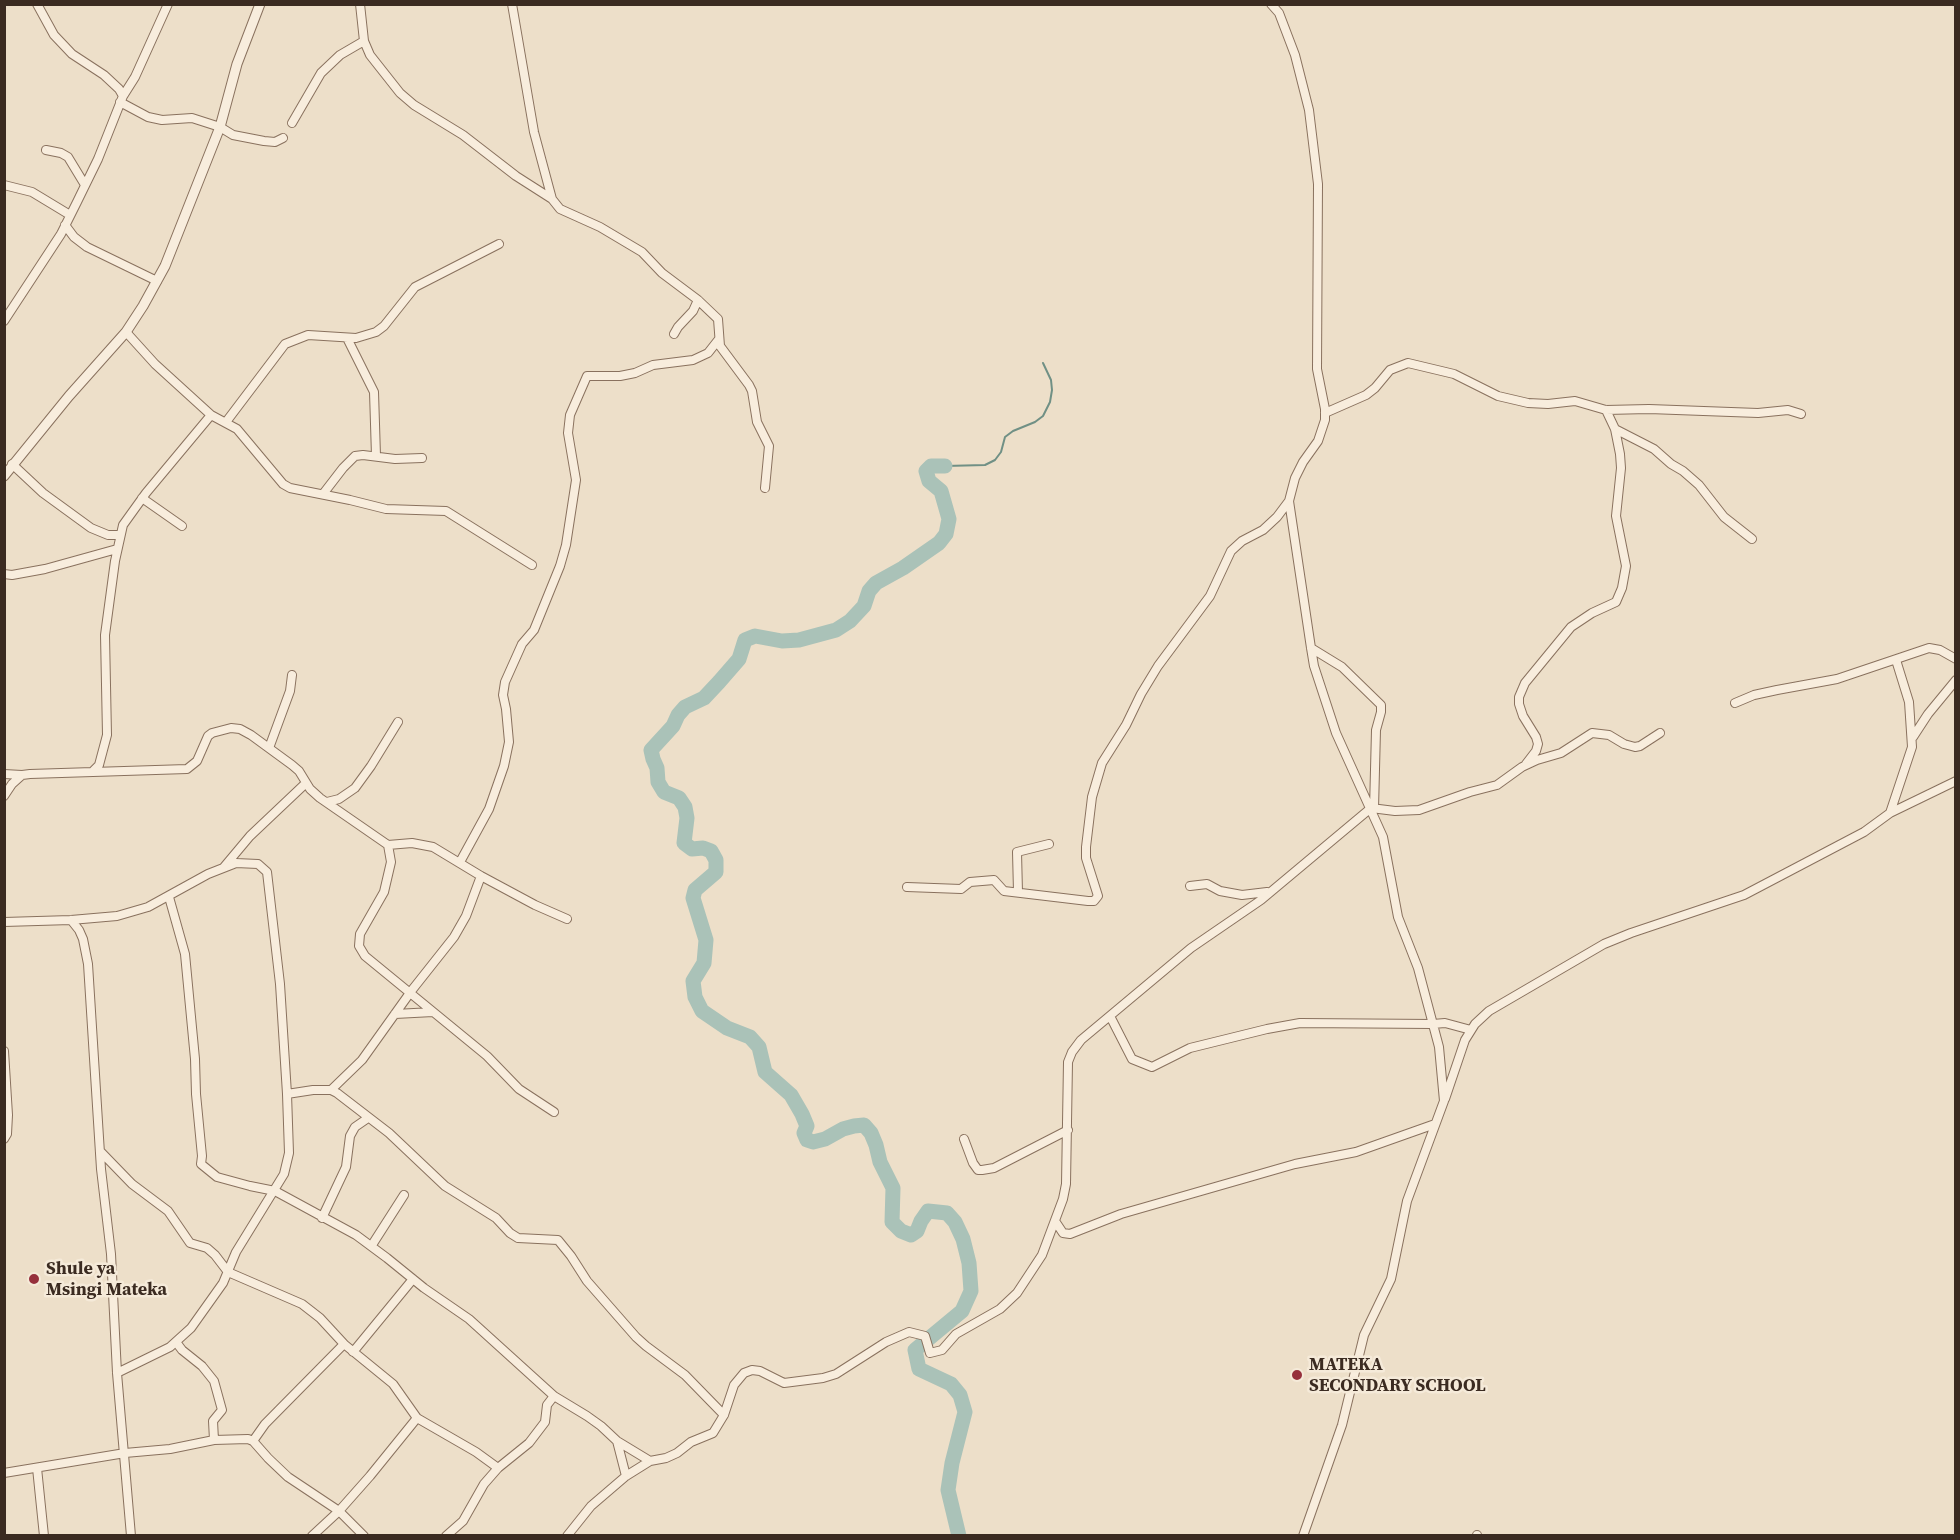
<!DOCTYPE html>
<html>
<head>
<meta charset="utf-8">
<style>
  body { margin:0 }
  #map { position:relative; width:1960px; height:1540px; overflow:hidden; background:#eddfc9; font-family:"Source Serif 4",serif }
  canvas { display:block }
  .frame { position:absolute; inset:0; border:6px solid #3b2b21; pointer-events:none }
</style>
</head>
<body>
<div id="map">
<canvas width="1960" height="1540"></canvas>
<div class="frame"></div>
</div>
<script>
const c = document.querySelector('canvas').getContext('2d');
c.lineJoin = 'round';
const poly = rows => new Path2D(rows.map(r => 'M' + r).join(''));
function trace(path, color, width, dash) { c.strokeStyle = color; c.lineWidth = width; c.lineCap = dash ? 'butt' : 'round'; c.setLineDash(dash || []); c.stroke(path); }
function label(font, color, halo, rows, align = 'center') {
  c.font = font + ' "Source Serif 4",serif'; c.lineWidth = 5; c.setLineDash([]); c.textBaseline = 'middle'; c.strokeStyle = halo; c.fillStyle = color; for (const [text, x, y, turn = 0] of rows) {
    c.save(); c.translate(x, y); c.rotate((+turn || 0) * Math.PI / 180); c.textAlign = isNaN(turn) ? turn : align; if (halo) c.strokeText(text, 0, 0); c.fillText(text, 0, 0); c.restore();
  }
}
trace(poly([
  [945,466,985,465,995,460,1001,452,1005,437,1013,431,1035,422,1043,416,1050,402,1052,390,1051,380,1043,363]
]), '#709085', 2);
trace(poly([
  [945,466,931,466,926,471,929,481,941,491,949,519,946,534,939,543,903,568,876,583,869,591,864,606,850,621,836,630,799,640,782,641,755,636,745,640,739,659,719,682,704,698,685,707,678,715,673,726,651,750,653,759,657,768,658,782,664,792,679,798,685,807,687,818,684,843,692,849,703,848,711,851,716,860,716,872,695,890,693,898,706,940,704,963,693,981,695,997,702,1011,727,1028,750,1037,759,1047,765,1072,791,1095,802,1114,807,1126,804,1133,807,1140,813,1142,825,1139,843,1129,854,1126,864,1125,871,1133,876,1145,880,1162,893,1188,892,1222,901,1231,911,1235,917,1231,921,1221,928,1211,947,1213,955,1222,963,1239,969,1263,971,1291,962,1311,915,1350,919,1369,951,1384,960,1395,965,1412,952,1463,948,1490,959,1536]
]), '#aac2b8', 15);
const minor = poly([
  [37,4,54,35,72,54,104,75,119,89,123,96],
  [360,4,364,41,370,55,400,93,414,105,463,135,516,176,552,199],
  [512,4,534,132,552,199,560,209,600,227,642,252,662,273,698,300,718,319,720,346,749,385,752,391,757,422,769,446,765,488],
  [1271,4,1279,13,1295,55,1309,110,1318,184,1317,369,1325,409,1325,420,1318,441,1303,462,1295,478,1289,501,1311,648,1314,666,1336,733,1383,837,1398,917,1418,968,1439,1047,1444,1101,1407,1201,1391,1279,1364,1335,1342,1425,1303,1536],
  [120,102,148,117,162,120,192,118,220,127,233,135,264,141,275,142,283,138],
  [292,123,321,73,340,55,364,41],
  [46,150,61,153,68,157,85,185],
  [4,185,32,192,70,215],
  [65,225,74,237,87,247,157,281],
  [4,321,61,234,77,202,98,159,123,96,135,77,168,4],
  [126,332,155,364,211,415,237,429,283,484,290,488,350,500,386,509,446,511,532,565],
  [674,334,678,327,693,311,698,300],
  [347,338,374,392,376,456],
  [1325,413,1366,395,1375,388,1390,370,1408,363,1454,374,1498,396,1528,403,1548,404,1575,401,1606,410,1649,409,1758,413,1788,410,1801,414],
  [226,422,285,344,308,335,356,338,376,332,384,326,415,287,499,244],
  [1615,429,1654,449,1671,464,1683,471,1699,485,1724,517,1752,539],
  [12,464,43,493,91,528,108,535,120,535],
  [323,494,343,468,355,456,363,455,395,459,422,458],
  [142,498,182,526],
  [4,574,12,575,45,569,117,549],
  [1311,648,1342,667,1381,705,1381,712,1376,730,1374,809],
  [1735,703,1754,695,1777,690,1837,679,1929,648,1940,650,1956,659],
  [1913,737,1928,714,1956,680],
  [269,748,290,691,292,675],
  [1526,764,1536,751,1538,744,1536,737,1523,716,1519,704,1519,697,1525,683,1571,627,1592,613,1616,602,1622,588,1626,566,1616,516,1621,468,1620,454,1615,429,1606,410],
  [92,772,99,765,107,735,105,635,115,561,123,525,146,493,211,415],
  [4,774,22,775],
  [4,796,12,784,22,775,30,774,187,769,197,761,208,736,212,733,231,728,240,729,251,735,292,765,299,771,310,789,320,798,388,845,391,862,384,892,360,934,359,946,365,956,487,1056,519,1089,554,1112],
  [327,802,339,799,355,788,371,766,398,722],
  [1890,813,1912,747,1909,702,1896,660],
  [388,845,412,843,433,847,481,876,535,905,567,919],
  [460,862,489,809,504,766,509,742,506,709,503,695,505,682,522,644,534,630,560,566,566,545,576,480,568,433,570,415,587,376,620,376,635,373,653,365,693,360,708,353,719,339],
  [224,867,250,836,306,783],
  [1190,886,1207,884,1220,891,1242,895,1267,892],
  [907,887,961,889,970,882,994,880,1004,891,1088,901,1094,901,1098,896,1086,858,1086,847,1092,797,1102,763,1126,725,1141,694,1158,666,1210,596,1231,551,1242,541,1263,530,1277,517,1289,501],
  [1018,892,1017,852,1049,844],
  [169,897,185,954,195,1059,196,1094,202,1156,201,1164,217,1177,250,1186,275,1191,356,1235,387,1258,424,1288,469,1319,554,1396,587,1416,601,1426,617,1441,650,1461],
  [71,920,79,930,83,939,88,964,101,1169,111,1254,117,1373,131,1536],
  [4,922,71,920,117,916,148,907,208,874,236,863,258,864,267,872,280,984,287,1094,289,1153,284,1174,236,1252,223,1283,191,1328,170,1347,117,1373],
  [395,1014,433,1012],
  [1110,1016,1132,1059,1152,1067,1190,1048,1267,1029,1300,1023,1433,1024,1445,1023,1471,1030],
  [4,1051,8,1115,7,1134,4,1139],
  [331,1090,362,1060,412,990,454,937,466,916,481,876],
  [287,1094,313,1090,331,1090,337,1093,389,1133,445,1186,496,1218,510,1233,518,1238,558,1240,571,1256,587,1281,636,1337,646,1346,685,1375,724,1415],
  [1445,1099,1465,1040,1475,1024,1489,1011,1604,944,1631,933,1744,895,1864,832,1890,813,1956,781],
  [964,1139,973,1163,978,1170,982,1170,994,1168,1068,1130],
  [100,1151,132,1184,168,1211,190,1243,207,1248,215,1255,228,1272,302,1304,320,1318,344,1344,265,1424,253,1441],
  [322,1218,346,1167,350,1136,355,1127,368,1118],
  [1055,1221,1063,1233,1070,1234,1121,1214,1295,1164,1356,1152,1435,1124],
  [372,1245,404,1195],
  [176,1342,182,1350,202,1366,214,1381,222,1410,213,1421,214,1440],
  [344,1344,393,1384,417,1418,476,1452,498,1468],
  [353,1352,413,1279],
  [617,1441,626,1476],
  [37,1468,44,1536],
  [4,1473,125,1453,170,1449,214,1440,248,1439,253,1441,268,1458,288,1477,339,1511,364,1536],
  [312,1536,339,1511,370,1476,417,1418],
  [446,1536,463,1521,484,1484,498,1468,529,1443,545,1422,547,1405,554,1396],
  [567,1536,591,1506,626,1476,650,1461,666,1458,677,1453,691,1442,713,1433,724,1415,734,1385,744,1373,752,1370,760,1371,784,1383,823,1378,836,1374,886,1342,909,1332,925,1336,930,1353,942,1350,956,1334,1000,1309,1017,1293,1042,1255,1063,1199,1066,1184,1068,1062,1072,1052,1081,1040,1191,948,1261,900,1371,808,1395,811,1419,810,1470,792,1497,785,1522,767,1537,760,1561,753,1592,733,1609,735,1624,744,1635,747,1640,746,1660,733],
  [1477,1536,1477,1535]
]);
const tertiary = poly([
  [4,476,69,396,126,332,143,306,165,266,220,127,237,64,260,4]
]);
trace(minor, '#89715e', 10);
trace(tertiary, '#89715e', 11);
trace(minor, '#f8eddd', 8);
trace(tertiary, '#f8eddd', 9);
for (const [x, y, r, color] of [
  [34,1279,6,"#96303c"],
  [1297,1375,6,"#96303c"]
]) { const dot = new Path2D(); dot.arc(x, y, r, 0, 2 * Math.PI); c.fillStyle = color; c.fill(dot); trace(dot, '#f5ead9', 2); }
label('bold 18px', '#3b2b21', '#f5ead9', [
  ["Shule ya",46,1269],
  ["Msingi Mateka",46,1290],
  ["MATEKA",1309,1365],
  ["SECONDARY SCHOOL",1309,1386]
], 'left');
</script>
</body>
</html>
